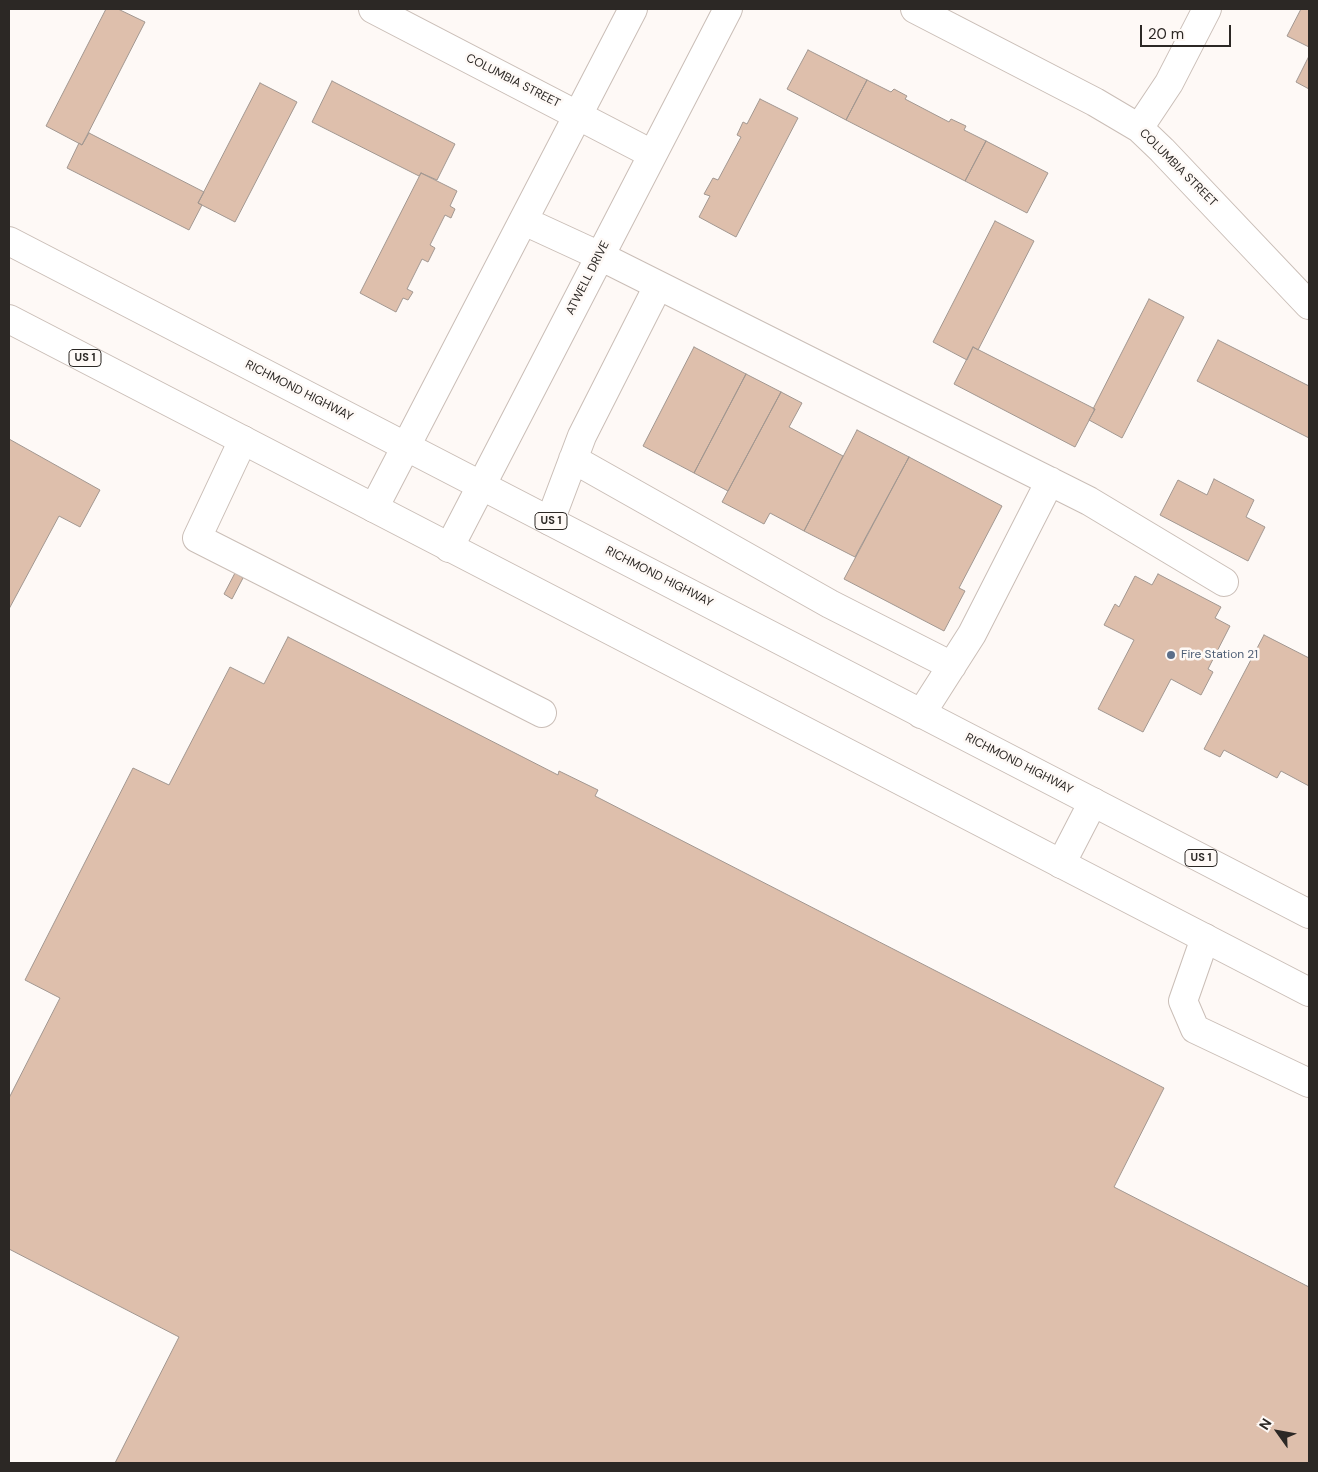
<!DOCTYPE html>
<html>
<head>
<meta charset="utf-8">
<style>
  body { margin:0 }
  #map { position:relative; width:1318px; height:1472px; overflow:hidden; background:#fef9f6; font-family:"DM Sans",sans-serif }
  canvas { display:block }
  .frame { position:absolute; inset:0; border:10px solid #2c2825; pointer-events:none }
  .north { position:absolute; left:1253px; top:1407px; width:50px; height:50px; -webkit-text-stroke:4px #fef9f6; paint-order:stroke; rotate:302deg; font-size:14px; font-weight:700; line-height:20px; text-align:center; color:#2c2825 }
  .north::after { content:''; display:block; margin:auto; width:18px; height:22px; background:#2c2825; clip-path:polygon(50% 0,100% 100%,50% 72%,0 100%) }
  .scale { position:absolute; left:1140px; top:25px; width:91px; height:22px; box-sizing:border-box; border:2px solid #2c2825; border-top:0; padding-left:6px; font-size:15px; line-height:18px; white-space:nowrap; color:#2c2825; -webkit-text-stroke:4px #fef9f6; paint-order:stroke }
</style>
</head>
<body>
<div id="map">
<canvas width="1318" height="1472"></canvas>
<div class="frame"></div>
<div class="north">N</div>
<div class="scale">20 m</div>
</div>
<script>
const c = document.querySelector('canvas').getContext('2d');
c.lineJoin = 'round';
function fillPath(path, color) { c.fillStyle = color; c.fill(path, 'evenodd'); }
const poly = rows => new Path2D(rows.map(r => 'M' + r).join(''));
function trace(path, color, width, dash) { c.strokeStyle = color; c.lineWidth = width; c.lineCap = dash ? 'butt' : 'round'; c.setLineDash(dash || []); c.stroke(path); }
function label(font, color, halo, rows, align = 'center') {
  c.font = font + ' "DM Sans",sans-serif'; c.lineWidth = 5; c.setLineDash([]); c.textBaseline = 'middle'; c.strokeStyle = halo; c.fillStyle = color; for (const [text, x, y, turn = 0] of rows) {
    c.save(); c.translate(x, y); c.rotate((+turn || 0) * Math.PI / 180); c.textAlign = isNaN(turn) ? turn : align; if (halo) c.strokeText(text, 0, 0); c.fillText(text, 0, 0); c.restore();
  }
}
const building = poly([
  [106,9,118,9,145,22,82,145,46,126,106,9],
  [1301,9,1309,9,1309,47,1287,36,1301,9],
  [808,50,867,80,846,120,787,89,808,50],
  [1309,56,1309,89,1296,82,1309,56],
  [867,80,891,92,894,89,907,96,905,99,949,122,951,119,966,126,964,130,986,141,965,181,846,120,867,80],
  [332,81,455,144,437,180,421,173,419,176,312,122,332,81],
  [260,83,297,102,235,222,198,203,260,83],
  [760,99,798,118,736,237,699,217,710,196,704,194,713,178,718,180,741,137,737,135,743,122,747,124,760,99],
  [89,133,204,192,198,203,202,205,189,230,67,168,79,143,82,145,89,133],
  [986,141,1048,173,1027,213,965,181,986,141],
  [421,173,457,191,450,206,455,209,451,218,445,215,430,245,435,248,428,262,422,259,407,289,413,292,408,300,403,298,396,312,360,293,421,173],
  [995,221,1034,241,978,350,973,347,967,360,933,342,995,221],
  [1149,299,1184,317,1122,438,1089,420,1095,409,1093,409,1149,299],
  [1218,340,1309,386,1309,438,1197,381,1218,340],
  [694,347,746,374,694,473,643,446,694,347],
  [973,347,1095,409,1075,447,954,384,973,347],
  [746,374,781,392,728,491,694,473,746,374],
  [781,392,802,403,789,427,843,456,804,531,770,513,764,524,722,502,781,392],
  [857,430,909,457,855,557,804,531,857,430],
  [9,439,100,490,80,527,59,516,9,609,9,439],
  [909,457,1002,506,959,588,965,591,944,631,844,579,909,457],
  [1214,479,1254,500,1246,517,1265,527,1248,561,1160,515,1178,480,1207,495,1214,479],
  [235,573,243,578,232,599,224,594,235,573],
  [1158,574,1221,607,1215,618,1230,626,1208,669,1213,672,1201,695,1171,679,1143,732,1098,709,1134,640,1104,625,1115,604,1119,607,1135,576,1152,585,1158,574],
  [1264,635,1309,658,1309,786,1281,771,1277,778,1224,750,1220,757,1204,749,1264,635],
  [288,637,558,775,559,771,598,790,595,796,1164,1088,1114,1187,1309,1287,1309,1463,115,1463,179,1337,9,1249,9,1098,60,998,25,980,133,768,169,785,230,667,264,684,288,637]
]);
fillPath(building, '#debfac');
trace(building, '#a29790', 1);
const minor = poly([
  [373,9,652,154],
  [915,9,1095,102,1139,128,1162,150,1309,305],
  [1139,128,1169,83,1207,9],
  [524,221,600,256,1089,501,1224,582],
  [243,440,197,538,542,713],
  [573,459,830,604,952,666],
  [374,508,633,9],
  [550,521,582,436,658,286],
  [449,548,728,9],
  [921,714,972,634,1050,481],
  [1061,864,1093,802],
  [1205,938,1183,1001,1195,1029,1309,1083]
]);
const major = poly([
  [9,241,1309,914],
  [9,319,1309,992]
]);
trace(minor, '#cabeb7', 30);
trace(major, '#cabeb7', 30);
trace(minor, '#fff', 28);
trace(major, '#fff', 28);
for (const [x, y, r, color] of [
  [1171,655,5,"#5c6f8a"]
]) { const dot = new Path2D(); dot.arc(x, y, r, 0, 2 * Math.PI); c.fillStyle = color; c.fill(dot); trace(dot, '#fef9f6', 2); }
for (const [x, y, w] of [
  [85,358,32],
  [551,521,32],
  [1201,858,32]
]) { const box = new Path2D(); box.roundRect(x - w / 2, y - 8.5, w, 17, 4); c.fillStyle = '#fef9f6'; c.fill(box); trace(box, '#2c2825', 1); }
label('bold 11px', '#2c2825', null, [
  ["US 1",85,358],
  ["US 1",551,521],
  ["US 1",1201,858]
]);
label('12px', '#2c2825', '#fef9f6', [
  ["COLUMBIA STREET",513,81,27],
  ["COLUMBIA STREET",1178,168,45],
  ["ATWELL DRIVE",588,278,-63],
  ["RICHMOND HIGHWAY",299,391,27],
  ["RICHMOND HIGHWAY",659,577,27],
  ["RICHMOND HIGHWAY",1019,764,27]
]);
label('12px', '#4e5e75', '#fef9f6', [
  ["Fire Station 21",1181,655]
], 'left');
</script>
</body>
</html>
